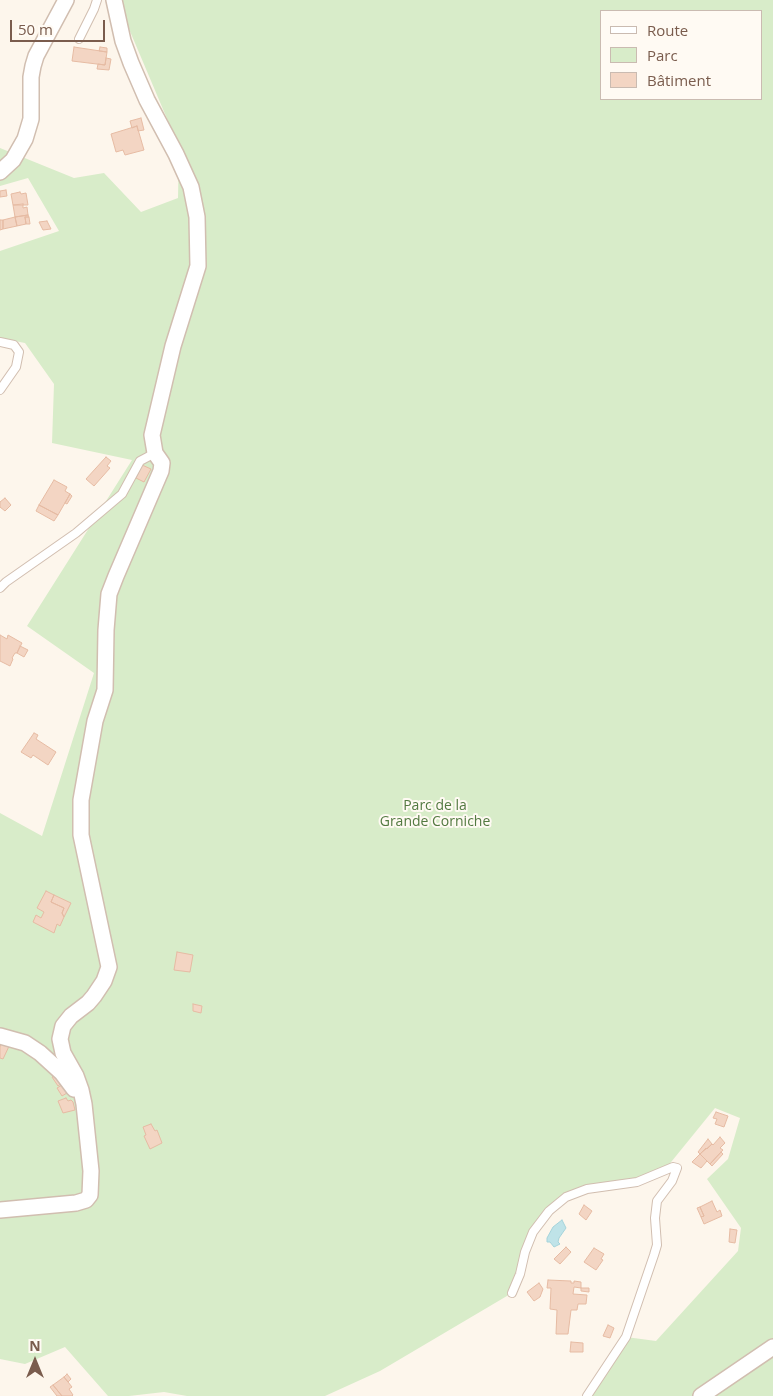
<!DOCTYPE html>
<html>
<head>
<meta charset="utf-8">
<style>
  body { margin:0 }
  #map { position:relative; width:773px; height:1396px; overflow:hidden; background:#fdf6ec; font-family:"Open Sans",sans-serif }
  canvas { display:block }
  .legend { position:absolute; left:600px; top:10px; width:162px; height:90px; box-sizing:border-box; background:#fffaf3; border:1px solid #cabbb1; margin:0; padding:6px 9px; list-style:none; font-size:15px; color:#7a5c4d }
  .legend li { display:flex; align-items:center; gap:10px; height:25px }
  .legend b { width:25px; border:1px solid #cabbb1 }
  .north { position:absolute; left:10px; top:1336px; width:50px; height:50px; -webkit-text-stroke:4px #fffaf3; paint-order:stroke; rotate:0deg; font-size:14px; font-weight:700; line-height:20px; text-align:center; color:#7a5c4d }
  .north::after { content:''; display:block; margin:auto; width:18px; height:22px; background:#7a5c4d; clip-path:polygon(50% 0,100% 100%,50% 72%,0 100%) }
  .scale { position:absolute; left:10px; top:20px; width:95px; height:22px; box-sizing:border-box; border:2px solid #7a5c4d; border-top:0; padding-left:6px; font-size:15px; line-height:18px; white-space:nowrap; color:#7a5c4d; -webkit-text-stroke:4px #fffaf3; paint-order:stroke }
</style>
</head>
<body>
<div id="map">
<canvas width="773" height="1396"></canvas>
<ul class="legend">
<li><b style="height:6px;background:#fff"></b>Route</li>
<li><b style="height:14px;background:#d8ecc9"></b>Parc</li>
<li><b style="height:14px;background:#f3d5c3"></b>Bâtiment</li>
</ul>
<div class="north">N</div>
<div class="scale">50 m</div>
</div>
<script>
const c = document.querySelector('canvas').getContext('2d');
c.lineJoin = 'round';
function fillPath(path, color) { c.fillStyle = color; c.fill(path, 'evenodd'); }
const poly = rows => new Path2D(rows.map(r => 'M' + r).join(''));
function trace(path, color, width, dash) { c.strokeStyle = color; c.lineWidth = width; c.lineCap = dash ? 'butt' : 'round'; c.setLineDash(dash || []); c.stroke(path); }
function label(font, color, halo, rows, align = 'center') {
  c.font = font + ' "Open Sans",sans-serif'; c.lineWidth = 4; c.setLineDash([]); c.textBaseline = 'middle'; c.strokeStyle = halo; c.fillStyle = color; for (const [text, x, y, turn = 0] of rows) {
    c.save(); c.translate(x, y); c.rotate((+turn || 0) * Math.PI / 180); c.textAlign = isNaN(turn) ? turn : align; if (halo) c.strokeText(text, 0, 0); c.fillText(text, 0, 0); c.restore();
  }
}
fillPath(poly([
  [120,0,773,0,773,1396,587,1396,626,1337,656,1341,738,1251,741,1228,707,1179,728,1159,740,1118,715,1108,663,1172,566,1197,533,1232,512,1293,380,1371,325,1396,187,1396,164,1392,129,1396,108,1396,65,1347,25,1364,0,1359,0,813,42,836,94,673,27,626,132,460,52,443,54,384,25,343,0,338,0,251,59,231,28,178,0,186,0,148,74,178,104,173,141,212,178,198,179,147,121,10],
  [602,11,762,11,762,99,602,99]
]), '#d8ecc9');
const water = poly([
  [562,1220,566,1228,559,1238,558,1242,560,1244,554,1247,550,1242,547,1242,547,1238,553,1227,562,1220]
]);
fillPath(water, '#bfe3e8');
trace(water, '#a5d3da', 1);
const building = poly([
  [74,47,107,52,105,65,72,61,74,47],
  [100,47,107,48,107,52,99,51,100,47],
  [106,58,111,59,109,70,97,69,98,64,105,65,106,58],
  [141,118,144,130,138,131,137,126,132,128,130,121,141,118],
  [137,126,144,150,125,155,123,150,116,152,111,134,137,126],
  [6,190,7,196,0,197,0,191,6,190],
  [20,192,21,194,26,193,28,205,13,205,11,194,20,192],
  [23,204,23,208,27,207,28,215,15,217,13,205,23,204],
  [28,215,29,217,25,217,26,224,17,226,15,217,28,215],
  [15,217,17,226,3,229,3,220,15,217],
  [25,217,29,217,30,224,26,224,25,217],
  [0,220,3,220,3,229,0,230,0,220],
  [47,221,51,229,43,230,39,222,47,221],
  [106,457,111,461,107,466,110,468,94,486,86,479,106,457],
  [142,465,151,469,144,482,136,478,142,465],
  [54,480,67,487,65,491,70,494,58,515,39,505,54,480],
  [70,494,72,496,67,504,65,503,70,494],
  [5,498,11,505,5,511,0,507,0,502,5,498],
  [39,505,58,515,54,521,36,511,39,505],
  [0,635,7,639,8,635,22,643,17,653,15,653,12,658,13,659,10,666,0,661,0,635],
  [20,646,28,650,24,657,17,653,20,646],
  [34,733,38,735,36,739,56,752,48,765,33,755,31,758,21,752,34,733],
  [46,891,54,895,51,902,64,908,62,913,64,917,60,926,57,924,54,933,33,922,36,915,41,918,44,912,37,908,46,891],
  [54,895,71,903,64,917,62,913,64,908,51,902,54,895],
  [177,952,193,955,190,972,174,970,177,952],
  [193,1004,202,1006,201,1013,193,1011,193,1004],
  [3,1039,11,1042,3,1059,0,1058,0,1047,3,1039],
  [56,1074,63,1082,58,1086,52,1077,56,1074],
  [62,1085,67,1093,62,1096,57,1088,62,1085],
  [66,1098,68,1101,71,1100,73,1102,75,1110,63,1113,58,1101,66,1098],
  [716,1112,728,1116,724,1127,715,1124,717,1119,713,1118,716,1112],
  [151,1124,155,1131,157,1130,162,1143,150,1149,144,1136,146,1135,143,1127,151,1124],
  [720,1137,725,1143,720,1148,723,1150,710,1164,700,1154,706,1148,707,1149,712,1144,713,1145,720,1137],
  [708,1139,712,1144,700,1154,698,1152,708,1139],
  [721,1152,723,1154,712,1166,710,1164,721,1152],
  [700,1154,707,1161,701,1168,692,1162,700,1154],
  [712,1201,717,1212,720,1210,722,1216,704,1224,701,1217,704,1216,700,1207,712,1201],
  [584,1205,592,1211,586,1220,579,1214,584,1205],
  [700,1207,704,1216,701,1217,697,1208,700,1207],
  [730,1229,737,1230,735,1243,729,1242,730,1229],
  [566,1247,571,1252,560,1264,554,1259,566,1247],
  [594,1248,604,1254,601,1259,603,1260,596,1270,584,1262,594,1248],
  [548,1280,571,1281,571,1283,574,1283,574,1281,581,1282,581,1288,574,1287,573,1294,587,1295,586,1304,578,1304,577,1310,571,1310,568,1334,556,1334,557,1310,550,1309,551,1288,547,1288,548,1280],
  [539,1283,543,1289,540,1297,534,1301,527,1292,539,1283],
  [581,1288,589,1288,589,1292,581,1291,581,1288],
  [608,1325,614,1328,610,1338,603,1336,608,1325],
  [571,1342,583,1343,583,1352,570,1352,571,1342],
  [67,1374,71,1379,68,1382,64,1377,67,1374],
  [64,1377,72,1387,69,1389,73,1395,72,1396,62,1396,53,1385,64,1377],
  [53,1385,62,1396,57,1396,50,1387,53,1385]
]);
fillPath(building, '#f3d5c3');
trace(building, '#e6bba3', 1);
const service = poly([
  [79,39,94,9,97,0],
  [0,342,14,345,19,352,16,367,0,390],
  [0,588,6,582,76,533,122,494,140,461,155,453],
  [512,1293,520,1274,525,1252,533,1232,549,1211,566,1197,587,1189,637,1182,673,1167,677,1168,672,1181,657,1201,655,1218,657,1245,654,1255,626,1337,587,1396]
]);
const minor = poly([
  [0,172,13,160,25,139,31,119,31,77,33,66,36,56,66,0],
  [0,1036,25,1043,40,1053,62,1073,74,1089],
  [0,1210,76,1203,86,1200,90,1195,91,1171,84,1104,81,1090,76,1076,63,1053,60,1039,63,1026,71,1016,88,1003,94,996,104,981,109,967,81,835,81,800,95,721,105,690,106,630,109,594,116,576,161,471,162,463,155,453,152,435,173,346,198,266,197,217,191,187,176,154,147,100,131,63,123,41,114,0],
  [701,1396,773,1347]
]);
trace(service, '#d1beb0', 10);
trace(minor, '#d1beb0', 18);
trace(service, '#fff', 8);
trace(minor, '#fff', 15);
label('14px', '#537a41', '#fffaf3', [
  ["Parc de la",435,806],
  ["Grande Corniche",435,822]
]);
</script>
</body>
</html>
